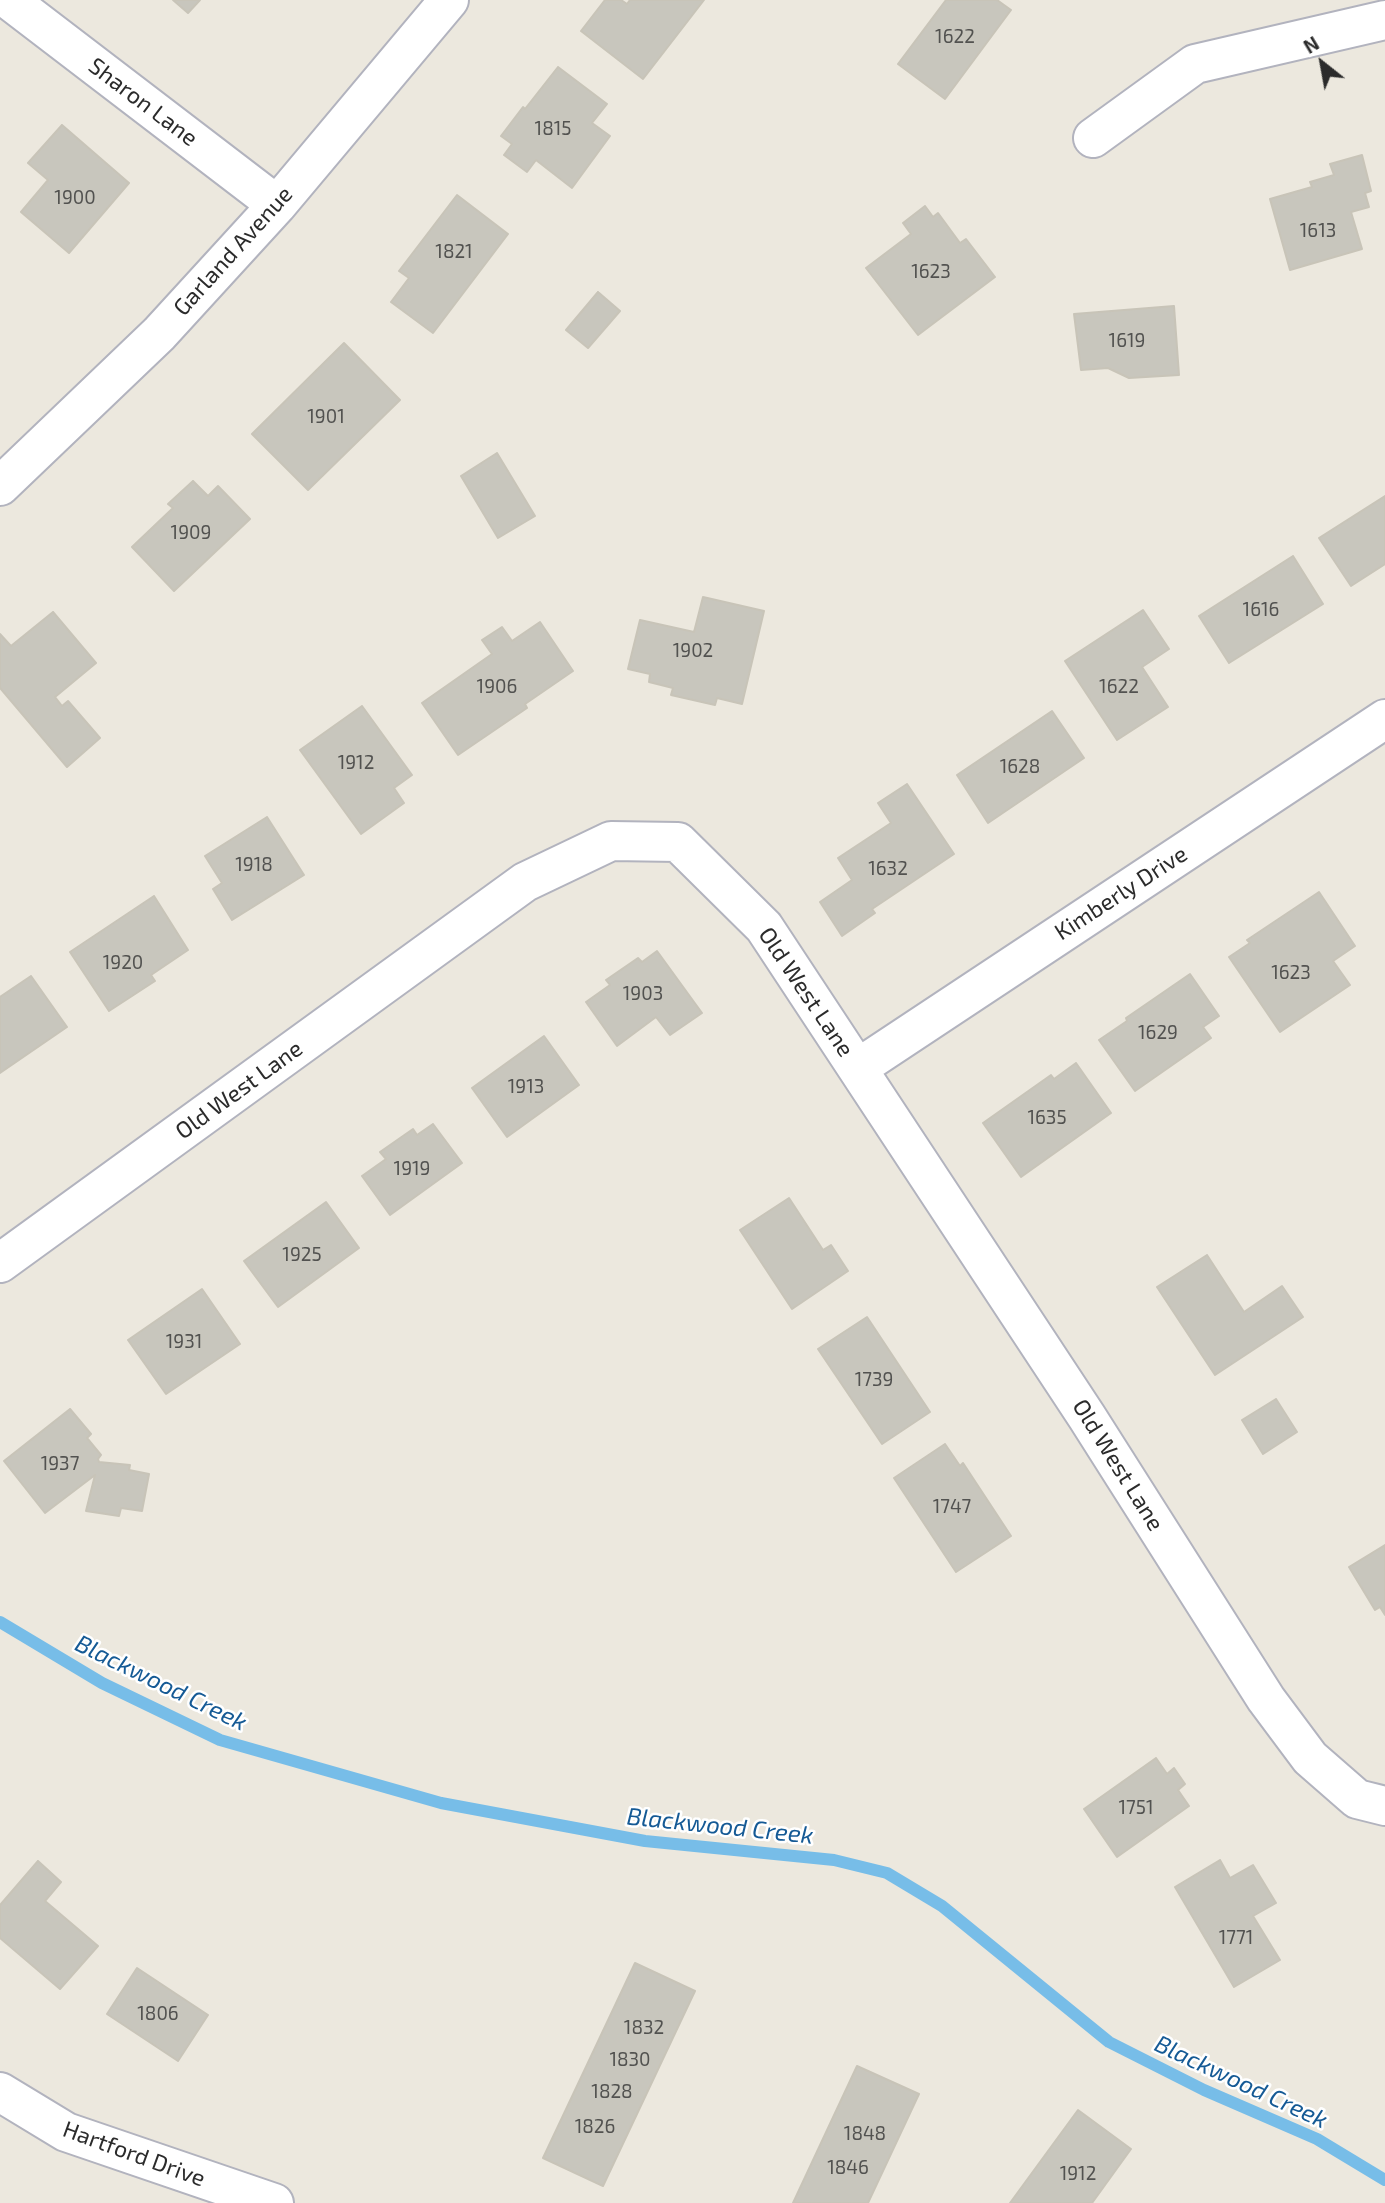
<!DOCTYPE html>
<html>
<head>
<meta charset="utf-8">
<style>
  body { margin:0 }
  #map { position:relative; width:1385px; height:2203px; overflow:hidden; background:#ece8de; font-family:"Exo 2",sans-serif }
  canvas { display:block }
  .north { position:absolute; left:1287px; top:28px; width:70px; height:70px; -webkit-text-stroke:5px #fff; paint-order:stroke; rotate:329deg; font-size:19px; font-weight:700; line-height:28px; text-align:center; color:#2b2b2b }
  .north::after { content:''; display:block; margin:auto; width:24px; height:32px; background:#2b2b2b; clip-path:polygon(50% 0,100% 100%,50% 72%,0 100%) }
</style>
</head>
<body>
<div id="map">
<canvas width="1385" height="2203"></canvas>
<div class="north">N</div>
</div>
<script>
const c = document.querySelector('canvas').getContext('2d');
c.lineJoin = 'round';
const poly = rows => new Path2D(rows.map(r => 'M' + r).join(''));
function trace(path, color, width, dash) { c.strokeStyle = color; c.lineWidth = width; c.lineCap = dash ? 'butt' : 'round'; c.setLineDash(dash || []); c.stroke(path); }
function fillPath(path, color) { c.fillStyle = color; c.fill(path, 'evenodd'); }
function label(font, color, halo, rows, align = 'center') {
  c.font = font + ' "Exo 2",sans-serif'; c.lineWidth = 5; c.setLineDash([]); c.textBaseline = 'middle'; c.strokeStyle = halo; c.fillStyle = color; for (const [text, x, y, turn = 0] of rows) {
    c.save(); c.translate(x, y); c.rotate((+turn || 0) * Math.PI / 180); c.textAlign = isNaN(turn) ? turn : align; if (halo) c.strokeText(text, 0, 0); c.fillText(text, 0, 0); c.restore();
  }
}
trace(poly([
  [0,1622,102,1683,220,1740,441,1803,645,1841,834,1860,887,1873,942,1906,1109,2042,1204,2090,1317,2139,1385,2180]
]), '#77bde8', 12);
const building = poly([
  [173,0,200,0,188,13,173,0],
  [605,0,621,0,627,4,630,0,704,0,643,79,581,31,605,0],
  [946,0,997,0,1011,10,945,99,898,64,946,0],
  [558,67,607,104,592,123,610,136,572,188,536,160,527,172,504,155,512,144,501,136,523,107,525,109,558,67],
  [62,125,129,183,69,253,21,212,48,180,28,163,62,125],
  [1362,155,1371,191,1365,193,1369,207,1351,212,1362,249,1290,270,1270,199,1312,187,1310,182,1334,175,1330,164,1362,155],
  [457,195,508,234,433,333,391,302,409,278,399,271,457,195],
  [925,206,933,217,938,213,960,243,966,239,995,277,918,335,866,268,911,234,903,223,925,206],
  [598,292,620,311,588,348,566,330,598,292],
  [1174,306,1179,375,1129,378,1108,368,1081,370,1074,314,1174,306],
  [344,343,400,400,308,490,252,434,344,343],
  [497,453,535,516,498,538,461,476,497,453],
  [193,481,208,496,218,486,250,519,174,591,132,547,173,508,168,504,193,481],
  [1385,496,1385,564,1351,586,1319,538,1385,496],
  [1293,556,1323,604,1229,663,1199,616,1293,556],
  [703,597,764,611,742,704,717,698,715,705,671,695,673,688,649,682,650,674,628,669,640,620,694,632,703,597],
  [1143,610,1169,649,1142,667,1168,707,1117,740,1065,661,1143,610],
  [53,612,96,663,55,697,62,706,68,701,100,738,67,767,0,688,0,634,11,646,53,612],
  [540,622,573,671,525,704,527,708,458,755,422,703,492,654,482,640,502,627,512,641,540,622],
  [362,706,412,775,394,788,404,803,361,834,300,750,362,706],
  [1052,711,1084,758,988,823,957,775,1052,711],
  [907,784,954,854,872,909,875,913,842,936,820,902,852,880,838,858,891,823,878,803,907,784],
  [267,817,304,875,232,920,213,889,222,883,205,856,267,817],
  [1319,892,1355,946,1333,961,1350,985,1280,1032,1229,957,1250,943,1247,940,1319,892],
  [154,896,188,950,151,975,155,981,109,1011,70,952,154,896],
  [657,951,702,1013,670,1035,656,1017,617,1046,586,1002,610,985,606,980,638,958,642,962,657,951],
  [1190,974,1219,1016,1203,1027,1211,1038,1135,1091,1099,1040,1127,1021,1126,1018,1190,974],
  [31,976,67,1027,0,1073,0,997,31,976],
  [544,1036,579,1085,507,1137,472,1088,544,1036],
  [1076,1063,1111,1113,1021,1177,983,1123,1051,1075,1054,1079,1076,1063],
  [433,1124,462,1163,390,1215,362,1176,386,1159,380,1152,413,1129,417,1135,433,1124],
  [789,1198,823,1250,831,1245,848,1271,792,1309,740,1230,789,1198],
  [326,1202,359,1248,278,1307,244,1261,326,1202],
  [1207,1255,1244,1312,1282,1286,1303,1317,1215,1375,1157,1287,1207,1255],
  [202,1289,240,1344,166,1394,128,1340,202,1289],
  [867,1317,930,1412,882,1444,818,1349,867,1317],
  [1276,1399,1297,1432,1263,1454,1242,1420,1276,1399],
  [70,1409,91,1434,87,1438,101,1455,98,1459,99,1462,130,1465,129,1470,149,1474,142,1511,121,1508,119,1516,86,1511,95,1475,45,1513,4,1461,70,1409],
  [945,1444,960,1466,963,1463,1011,1536,956,1572,894,1478,945,1444],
  [1385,1545,1385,1615,1380,1607,1375,1610,1349,1567,1385,1545],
  [1156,1758,1167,1774,1174,1768,1185,1784,1178,1790,1189,1806,1117,1857,1084,1809,1156,1758],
  [1220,1860,1230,1878,1253,1865,1276,1903,1253,1916,1280,1960,1234,1987,1175,1887,1220,1860],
  [38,1861,61,1882,45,1901,98,1946,60,1989,0,1938,0,1905,38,1861],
  [635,1963,695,1991,603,2186,543,2158,635,1963],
  [137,1968,208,2015,178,2061,107,2014,137,1968],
  [857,2066,919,2094,868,2203,793,2203,857,2066],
  [1078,2110,1131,2149,1092,2203,1010,2203,1078,2110]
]);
fillPath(building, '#c8c6bd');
trace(building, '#c8c4b8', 2);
const street = poly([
  [9,0,277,205],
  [1093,138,1195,64,1385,20],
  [0,486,159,334,277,205,449,0],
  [858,1068,1385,719],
  [0,1263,525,882,611,841,678,842,764,927,1087,1417,1266,1699,1310,1758,1357,1799,1385,1806],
  [0,2092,66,2132,274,2203]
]);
trace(street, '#b2b3be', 42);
trace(street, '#fff', 38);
label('19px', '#525250', null, [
  ["1622",955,37],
  ["1815",553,129],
  ["1900",75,198],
  ["1613",1318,231],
  ["1821",454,252],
  ["1623",931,272],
  ["1619",1127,341],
  ["1901",326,417],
  ["1909",191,533],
  ["1616",1261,610],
  ["1902",693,651],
  ["1906",497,687],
  ["1622",1119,687],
  ["1912",356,763],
  ["1628",1020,767],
  ["1918",254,865],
  ["1632",888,869],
  ["1920",123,963],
  ["1623",1291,973],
  ["1903",643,994],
  ["1629",1158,1033],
  ["1913",526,1087],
  ["1635",1047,1118],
  ["1919",412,1169],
  ["1925",302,1255],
  ["1931",184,1342],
  ["1739",874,1380],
  ["1937",60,1464],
  ["1747",952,1507],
  ["1751",1136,1808],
  ["1771",1236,1938],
  ["1806",158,2014],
  ["1832",644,2028],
  ["1830",630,2060],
  ["1828",612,2092],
  ["1826",595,2127],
  ["1848",865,2134],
  ["1846",848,2168],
  ["1912",1078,2174]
]);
label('23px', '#2b2b2b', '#fff', [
  ["Sharon Lane",143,102,37],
  ["Garland Avenue",233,251,-48],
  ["Kimberly Drive",1121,893,-33],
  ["Old West Lane",806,992,56],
  ["Old West Lane",239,1090,-36],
  ["Old West Lane",1118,1465,58],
  ["Hartford Drive",134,2154,20]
]);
label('italic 24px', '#155a95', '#fff', [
  ["Blackwood Creek",161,1683,26],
  ["Blackwood Creek",720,1826,6],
  ["Blackwood Creek",1241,2082,25]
]);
</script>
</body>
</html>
